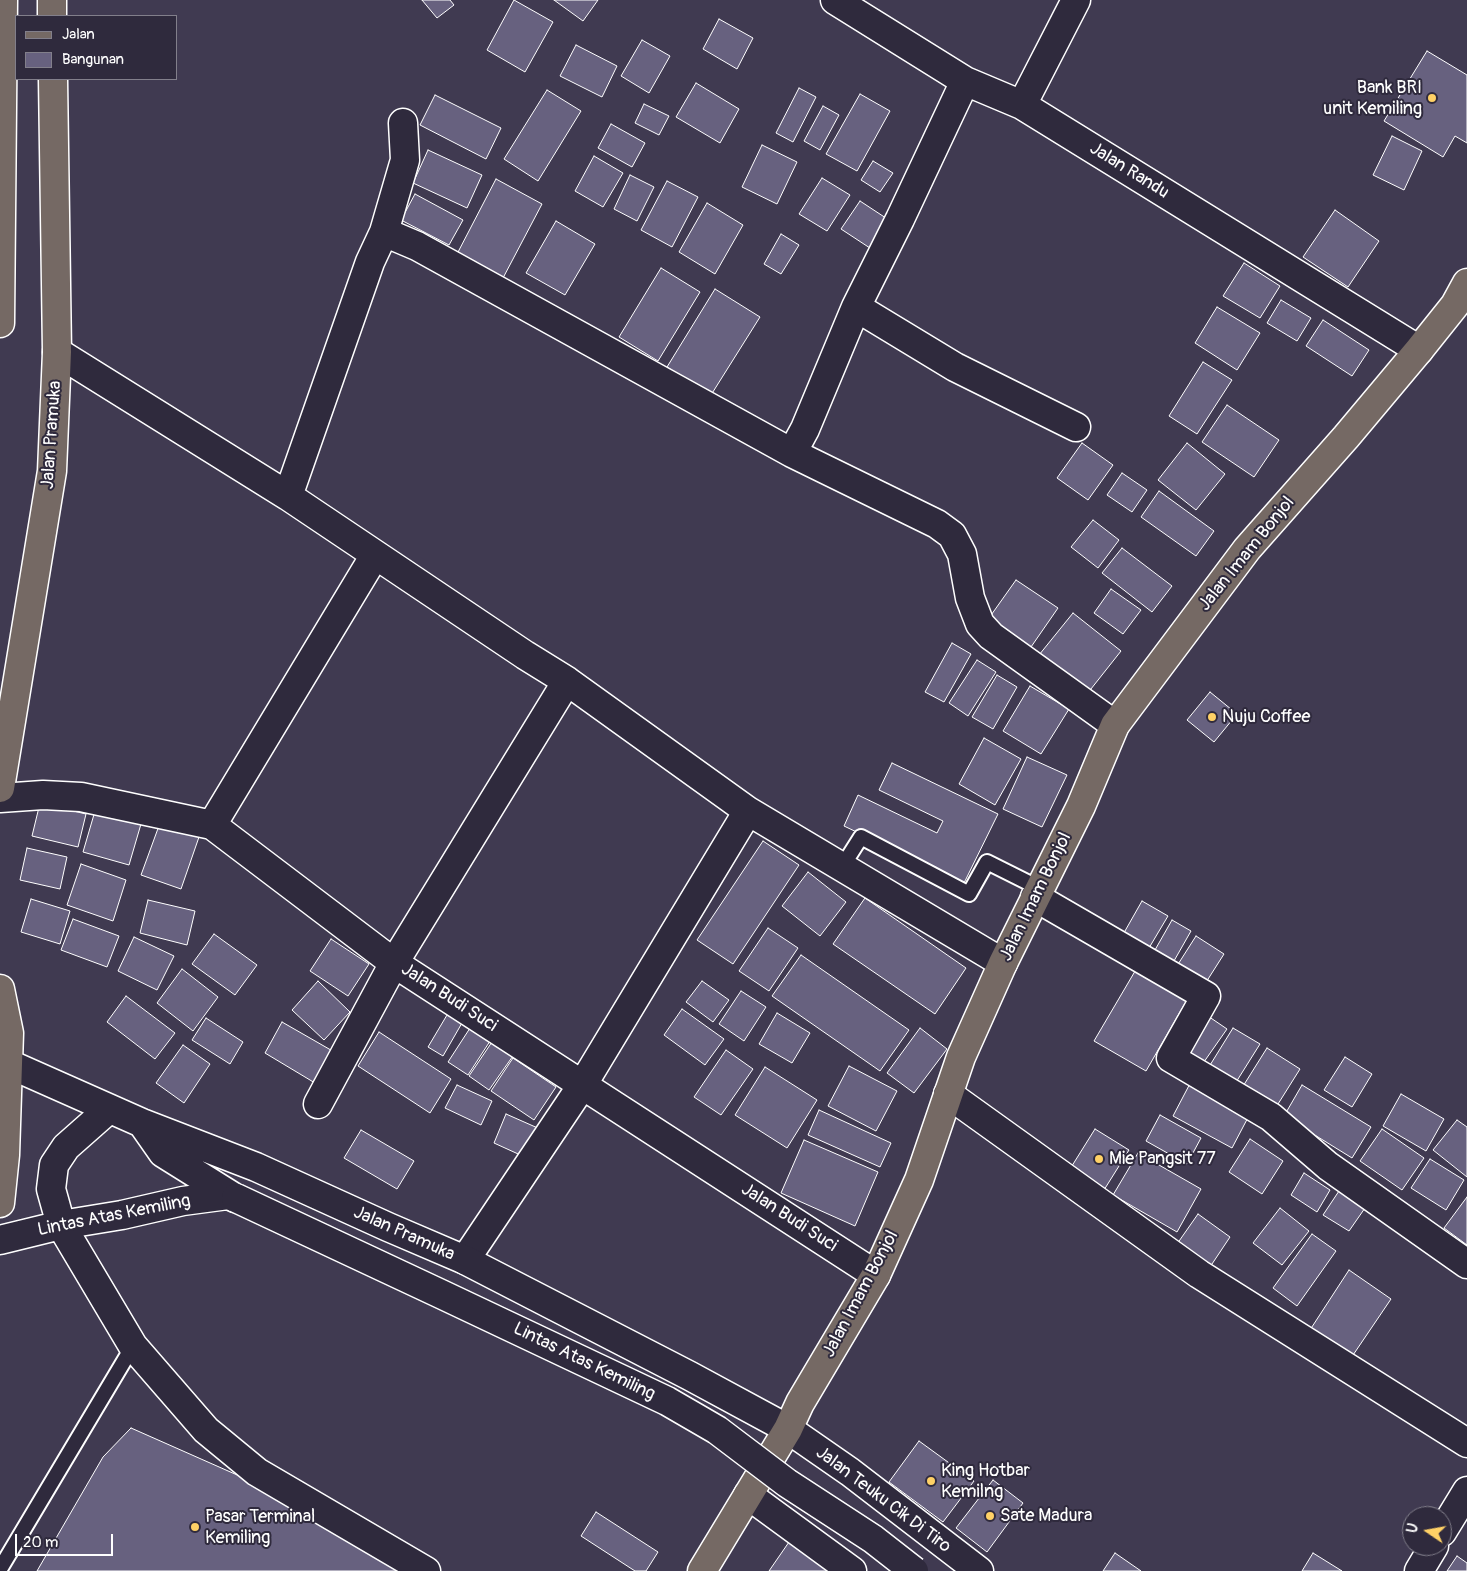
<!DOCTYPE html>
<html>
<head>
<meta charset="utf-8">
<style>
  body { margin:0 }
  #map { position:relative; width:1467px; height:1571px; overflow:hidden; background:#403a51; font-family:Pangolin,sans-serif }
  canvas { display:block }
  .legend { position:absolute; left:15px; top:15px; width:162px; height:65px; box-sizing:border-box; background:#2f2a3d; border:1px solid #827f8b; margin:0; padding:6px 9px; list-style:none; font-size:15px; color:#fff }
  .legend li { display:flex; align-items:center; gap:10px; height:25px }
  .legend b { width:25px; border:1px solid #827f8b }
  .north { position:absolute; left:1402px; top:1506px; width:50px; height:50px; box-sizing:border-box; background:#2f2a3d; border:1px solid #827f8b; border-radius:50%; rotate:282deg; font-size:14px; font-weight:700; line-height:20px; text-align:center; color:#fff }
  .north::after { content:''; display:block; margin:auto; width:18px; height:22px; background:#ffd166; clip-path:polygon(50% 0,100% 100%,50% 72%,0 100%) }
  .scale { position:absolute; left:15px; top:1534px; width:98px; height:22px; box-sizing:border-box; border:2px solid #fff; border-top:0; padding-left:6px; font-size:15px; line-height:18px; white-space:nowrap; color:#fff; -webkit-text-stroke:4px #2f2a3d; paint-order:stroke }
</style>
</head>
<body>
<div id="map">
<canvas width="1467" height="1571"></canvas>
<ul class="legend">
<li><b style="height:6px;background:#756964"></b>Jalan</li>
<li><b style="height:14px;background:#67617f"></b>Bangunan</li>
</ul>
<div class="north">U</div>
<div class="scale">20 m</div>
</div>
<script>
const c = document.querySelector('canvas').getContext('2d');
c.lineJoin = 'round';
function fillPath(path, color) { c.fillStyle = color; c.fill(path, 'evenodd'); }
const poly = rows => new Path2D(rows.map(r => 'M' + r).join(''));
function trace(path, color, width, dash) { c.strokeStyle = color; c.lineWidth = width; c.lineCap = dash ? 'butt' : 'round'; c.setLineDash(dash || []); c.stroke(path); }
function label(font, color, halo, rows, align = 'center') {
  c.font = font + ' Pangolin,sans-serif'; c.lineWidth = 4; c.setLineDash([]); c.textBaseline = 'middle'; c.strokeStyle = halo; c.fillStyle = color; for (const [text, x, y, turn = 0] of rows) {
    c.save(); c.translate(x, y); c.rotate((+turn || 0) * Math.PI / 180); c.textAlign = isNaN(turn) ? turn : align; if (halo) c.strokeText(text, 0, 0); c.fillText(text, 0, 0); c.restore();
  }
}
const building = poly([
  [422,0,450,0,454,5,437,18,422,0],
  [514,0,553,22,525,72,487,50,514,0],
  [554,0,598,0,583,21,554,0],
  [719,19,753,38,737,69,703,49,719,19],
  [642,40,670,56,649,93,621,76,642,40],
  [576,45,617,66,602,97,560,76,576,45],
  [1427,51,1467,75,1467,143,1455,136,1443,157,1384,121,1427,51],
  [696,83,739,109,720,143,676,117,696,83],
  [799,88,816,97,793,142,776,133,799,88],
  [547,90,581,111,538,181,504,159,547,90],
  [860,94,890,111,857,171,826,154,860,94],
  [435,95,501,128,486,159,420,125,435,95],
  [644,104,669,116,659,135,635,123,644,104],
  [823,106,839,115,820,150,804,141,823,106],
  [611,124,645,143,632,167,598,148,611,124],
  [1392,136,1422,151,1404,190,1373,175,1392,136],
  [762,145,797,162,777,204,742,187,762,145],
  [428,150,482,175,467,208,413,183,428,150],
  [594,156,623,173,603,207,575,191,594,156],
  [873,161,893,173,880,192,861,180,873,161],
  [630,175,654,187,637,221,614,209,630,175],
  [822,178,850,195,827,231,799,214,822,178],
  [496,179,542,204,503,278,457,254,496,179],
  [667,181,698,197,672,247,641,230,667,181],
  [415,194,463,220,449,245,401,220,415,194],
  [860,201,895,224,876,252,841,229,860,201],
  [707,203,743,225,715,274,679,252,707,203],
  [1335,210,1379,241,1348,287,1303,257,1335,210],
  [556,221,595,244,565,295,526,273,556,221],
  [781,234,799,245,781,274,764,264,781,234],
  [1244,263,1280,286,1260,318,1223,296,1244,263],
  [661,268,700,292,658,361,619,337,661,268],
  [715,289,760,317,711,395,667,367,715,289],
  [1281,300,1311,318,1297,341,1267,323,1281,300],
  [1217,307,1260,333,1237,370,1195,343,1217,307],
  [1323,320,1369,350,1352,376,1306,346,1323,320],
  [1203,362,1232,380,1197,434,1169,416,1203,362],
  [1227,405,1279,440,1254,477,1202,442,1227,405],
  [1082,443,1113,465,1088,500,1057,478,1082,443],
  [1187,443,1225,474,1196,510,1158,480,1187,443],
  [1122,473,1147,490,1132,512,1107,495,1122,473],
  [1159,491,1214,531,1196,556,1141,517,1159,491],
  [1093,520,1119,540,1098,568,1071,547,1093,520],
  [1122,548,1172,586,1152,612,1102,573,1122,548],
  [1016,580,1058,608,1031,647,989,618,1016,580],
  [1111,589,1141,610,1123,634,1094,613,1111,589],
  [1073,613,1121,651,1087,694,1039,655,1073,613],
  [952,643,971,654,944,702,925,692,952,643],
  [977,660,996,672,968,716,949,703,977,660],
  [997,675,1017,687,993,729,972,717,997,675],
  [1030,686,1069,709,1041,754,1003,731,1030,686],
  [1210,692,1237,714,1214,742,1187,720,1210,692],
  [984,738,1021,759,995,805,959,784,984,738],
  [1027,757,1067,775,1042,827,1003,809,1027,757],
  [892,763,998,814,964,883,844,826,858,795,937,833,943,821,879,790,892,763],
  [40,803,86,814,78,847,32,836,40,803],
  [95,811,141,824,129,865,83,852,95,811],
  [160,823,199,837,181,889,141,875,160,823],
  [763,841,799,865,733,964,697,940,763,841],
  [27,848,67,857,60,889,20,880,27,848],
  [81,864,126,880,113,921,67,905,81,864],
  [808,872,846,902,820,936,782,906,808,872],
  [865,898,966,968,935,1014,833,944,865,898],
  [31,899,70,911,60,944,21,932,31,899],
  [148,900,195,911,187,945,140,933,148,900],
  [1142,901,1168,916,1146,953,1121,938,1142,901],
  [73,919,119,936,107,967,61,950,73,919],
  [1172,920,1191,931,1170,968,1151,957,1172,920],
  [768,928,798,948,769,991,739,971,768,928],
  [214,934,257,965,235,995,192,964,214,934],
  [1196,936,1224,954,1203,987,1175,969,1196,936],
  [134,937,174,956,157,990,118,971,134,937],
  [331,939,369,964,348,996,310,971,331,939],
  [801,955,909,1030,880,1071,772,996,801,955],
  [1141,961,1192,991,1146,1071,1094,1041,1141,961],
  [182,969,218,997,193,1031,157,1003,182,969],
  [318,981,350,1012,324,1040,292,1010,318,981],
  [702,981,729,1000,713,1022,686,1002,702,981],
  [741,991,766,1007,744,1041,719,1024,741,991],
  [126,996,175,1033,155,1059,107,1022,126,996],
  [682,1009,724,1039,705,1065,664,1035,682,1009],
  [1202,1012,1227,1029,1199,1069,1175,1051,1202,1012],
  [777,1013,810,1033,792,1063,759,1044,777,1013],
  [447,1015,462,1023,443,1056,428,1047,447,1015],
  [206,1018,243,1042,230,1064,192,1040,206,1018],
  [282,1022,343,1057,325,1089,265,1053,282,1022],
  [472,1025,492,1038,468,1075,448,1062,472,1025],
  [920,1028,947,1049,914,1093,887,1073,920,1028],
  [1233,1028,1260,1044,1233,1087,1207,1070,1233,1028],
  [379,1032,451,1079,430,1113,358,1066,379,1032],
  [494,1039,515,1053,489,1090,469,1076,494,1039],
  [183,1045,210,1064,184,1103,156,1083,183,1045],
  [1267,1048,1300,1069,1273,1112,1240,1091,1267,1048],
  [726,1050,753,1069,721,1115,694,1097,726,1050],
  [1345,1057,1372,1074,1352,1107,1324,1090,1345,1057],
  [513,1058,556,1087,534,1120,491,1091,513,1058],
  [849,1066,897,1091,876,1131,828,1106,849,1066],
  [765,1067,817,1100,787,1148,735,1115,765,1067],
  [1194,1076,1253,1108,1232,1148,1173,1116,1194,1076],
  [457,1085,492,1101,481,1125,445,1108,457,1085],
  [1302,1085,1371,1127,1352,1158,1284,1116,1302,1085],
  [1401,1094,1444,1119,1426,1151,1383,1126,1401,1094],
  [819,1110,891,1143,880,1167,808,1135,819,1110],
  [506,1114,540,1129,527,1158,494,1143,506,1114],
  [1160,1115,1201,1138,1187,1164,1146,1141,1160,1115],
  [1457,1120,1467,1127,1467,1177,1433,1150,1457,1120],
  [1095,1129,1129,1150,1104,1190,1070,1169,1095,1129],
  [1382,1129,1424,1158,1402,1190,1360,1161,1382,1129],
  [361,1130,414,1161,397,1189,344,1158,361,1130],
  [1250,1139,1283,1161,1262,1194,1229,1172,1250,1139],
  [804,1140,878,1172,855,1226,781,1193,804,1140],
  [1138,1153,1201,1189,1177,1232,1113,1195,1138,1153],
  [1430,1159,1464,1180,1446,1210,1411,1188,1430,1159],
  [1304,1173,1330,1190,1317,1212,1291,1195,1304,1173],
  [1339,1191,1365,1208,1349,1231,1323,1215,1339,1191],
  [1467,1197,1467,1245,1444,1228,1467,1197],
  [1280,1208,1309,1231,1282,1265,1253,1243,1280,1208],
  [1198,1214,1230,1237,1210,1267,1177,1244,1198,1214],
  [1312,1234,1336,1251,1297,1306,1273,1288,1312,1234],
  [1349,1270,1391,1299,1349,1361,1308,1333,1349,1270],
  [131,1428,253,1482,401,1571,37,1571,103,1457,131,1428],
  [919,1441,974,1481,943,1522,889,1482,919,1441],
  [993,1480,1023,1503,987,1552,956,1528,993,1480],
  [596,1512,658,1552,646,1571,635,1571,581,1536,596,1512],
  [789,1542,830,1571,769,1571,789,1542],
  [1115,1553,1141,1571,1103,1571,1115,1553],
  [1313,1553,1342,1571,1302,1571,1313,1553],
  [1457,1556,1467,1563,1467,1571,1447,1571,1457,1556]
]);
fillPath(building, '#67617f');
trace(building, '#fff', 1);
const lane = poly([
  [842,867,861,837,969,894,987,862,1039,888],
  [0,1569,133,1346]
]);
const street = poly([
  [835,0,965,81,1022,105,1419,350],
  [1022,105,1076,0],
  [384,232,405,160,403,123],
  [856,307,955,367,1076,427],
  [57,352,288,496,525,655,567,681,748,811,1003,963],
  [792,453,937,524,952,535,962,554,970,598,980,624,991,636,1115,725],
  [288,496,370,262,384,232,417,246,792,453,805,429,856,307,900,219,965,81],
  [0,798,43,795,81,797,212,825,394,963,876,1275],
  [212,825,375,555],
  [1035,897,1206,996,1171,1058,1271,1117,1328,1166,1467,1264],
  [948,1094,1199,1274,1467,1443],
  [318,1104,394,963,567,681],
  [465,1260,583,1084,748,811],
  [1442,1532,1467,1491],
  [1419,1571,1434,1546]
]);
const secondary = poly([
  [9,1064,142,1123,256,1167,388,1227,465,1260,690,1376,788,1429,850,1472,979,1571],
  [109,1109,66,1147,54,1165,51,1189,61,1225,133,1346,206,1430,257,1472,426,1571],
  [142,1123,163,1153,235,1198],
  [0,1240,61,1225,122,1215,183,1201,228,1195],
  [748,1495,852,1571]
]);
const primary = poly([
  [52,0,52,16],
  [0,323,3,0],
  [0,788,52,471,57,352,53,79],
  [0,989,9,1033,5,1155,0,1203]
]);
const highway = poly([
  [702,1571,788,1429,800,1403,876,1275,919,1180,961,1057,1003,963,1081,806,1115,725,1247,549,1346,437,1419,350,1455,305,1467,283]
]);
trace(lane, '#fff', 18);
trace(street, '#fff', 31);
trace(secondary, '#fff', 31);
trace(primary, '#fff', 31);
trace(highway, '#fff', 31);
trace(lane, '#2f2a3d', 14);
trace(street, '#2f2a3d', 28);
trace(secondary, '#2f2a3d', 28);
trace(primary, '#756964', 28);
trace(highway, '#756964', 28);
const secondaryBridge = poly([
  [236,1198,443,1295,667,1401,717,1430,787,1483,873,1539,914,1571]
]);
trace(secondaryBridge, '#fff', 31, []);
trace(secondaryBridge, '#2f2a3d', 28);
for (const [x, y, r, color] of [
  [1432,98,5,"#ffd166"],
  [1212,717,5,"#ffd166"],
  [1099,1159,5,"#ffd166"],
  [931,1481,5,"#ffd166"],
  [990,1516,5,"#ffd166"],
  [195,1527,5,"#ffd166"]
]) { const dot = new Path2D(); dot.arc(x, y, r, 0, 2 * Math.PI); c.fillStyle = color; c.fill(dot); trace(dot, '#2f2a3d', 2); }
label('18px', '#fff', '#2f2a3d', [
  ["Bank BRI",1422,88,"right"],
  ["unit Kemiling",1422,109,"right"],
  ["Nuju Coffee",1222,717],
  ["Mie Pangsit 77",1109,1159],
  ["King Hotbar",941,1471],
  ["Kemilng",941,1492],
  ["Sate Madura",1000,1516],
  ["Pasar Terminal",205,1517],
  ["Kemiling",205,1538]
], 'left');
label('18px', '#fff', '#2f2a3d', [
  ["Jalan Randu",1129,171,32],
  ["Jalan Pramuka",52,435,-86],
  ["Jalan Imam Bonjol",1247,554,-51],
  ["Jalan Imam Bonjol",1036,897,-64],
  ["Jalan Budi Suci",449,998,33],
  ["Lintas Atas Kemiling",114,1216,-11],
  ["Jalan Budi Suci",789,1218,33],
  ["Jalan Pramuka",404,1234,24],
  ["Jalan Imam Bonjol",861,1294,-62],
  ["Lintas Atas Kemiling",584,1362,26],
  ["Jalan Teuku Cik Di Tiro",883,1500,37]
]);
</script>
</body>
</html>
